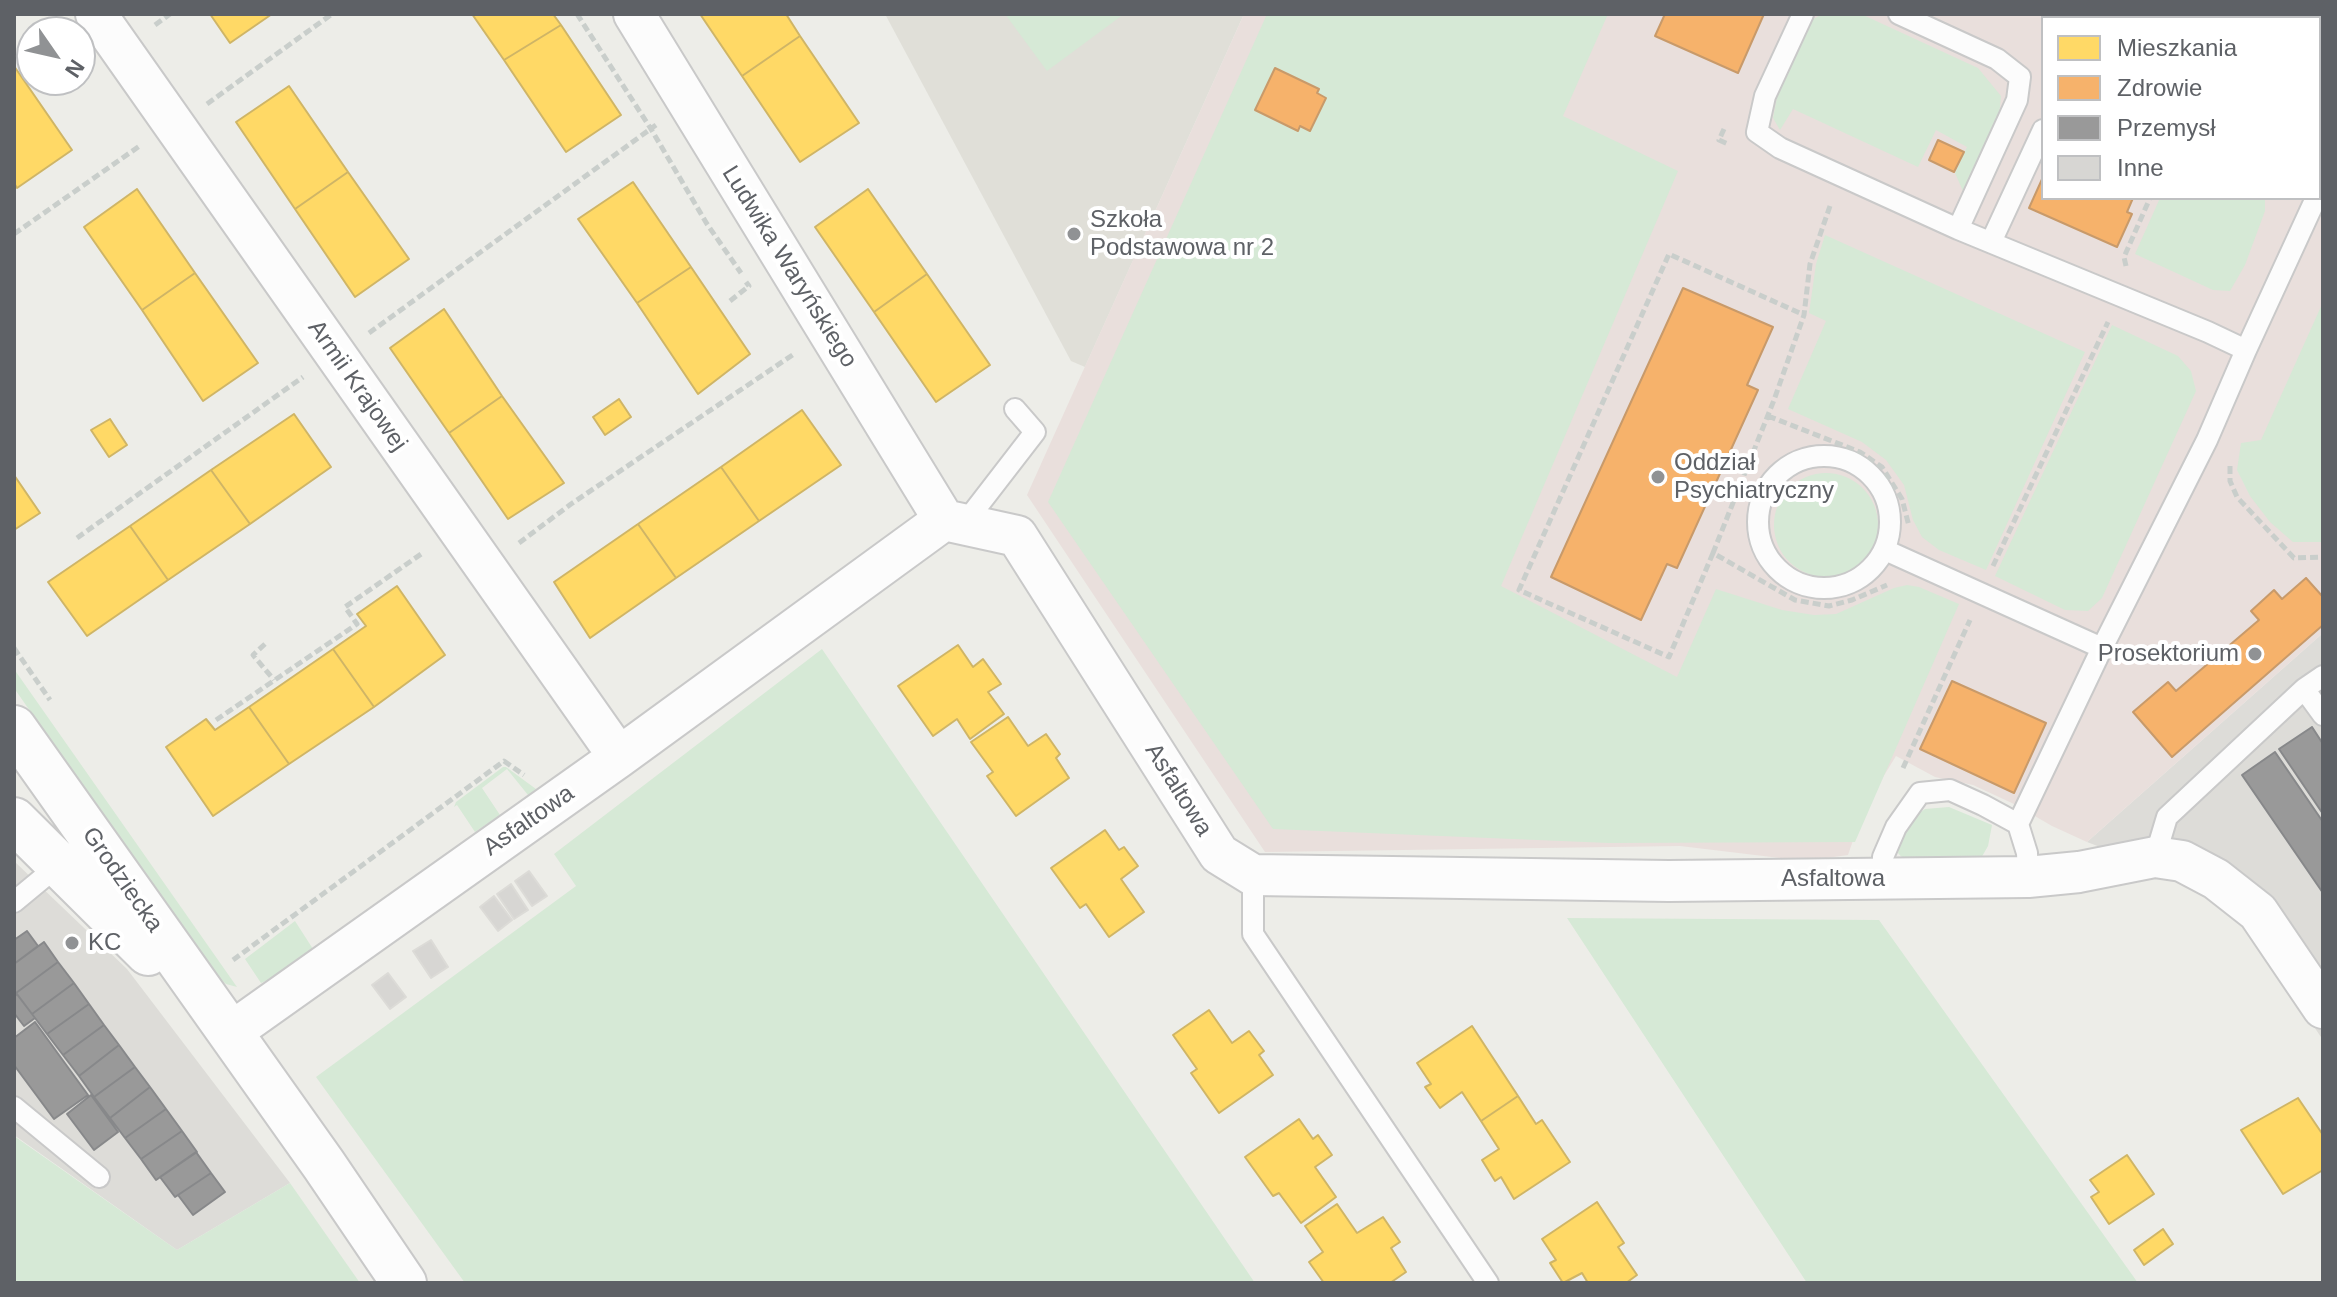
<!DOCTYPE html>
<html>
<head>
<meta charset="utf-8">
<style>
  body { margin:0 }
  #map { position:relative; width:2337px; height:1297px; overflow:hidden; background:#edede8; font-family:Helvetica,sans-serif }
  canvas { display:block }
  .frame { position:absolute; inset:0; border:16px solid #5e6166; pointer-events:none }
  .legend { position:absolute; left:2041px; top:16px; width:280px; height:184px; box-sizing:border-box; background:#fff; border:2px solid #bfc0c2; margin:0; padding:10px 14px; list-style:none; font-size:24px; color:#5e6166 }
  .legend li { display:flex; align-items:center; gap:16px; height:40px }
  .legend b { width:40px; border:2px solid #bfc0c2 }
  .north { position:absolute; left:16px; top:16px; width:80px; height:80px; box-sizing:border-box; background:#fff; border:2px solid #bfc0c2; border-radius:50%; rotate:124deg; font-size:22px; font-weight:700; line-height:32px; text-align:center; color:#5e6166 }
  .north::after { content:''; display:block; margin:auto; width:28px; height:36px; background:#909294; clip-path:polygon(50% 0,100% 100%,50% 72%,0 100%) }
</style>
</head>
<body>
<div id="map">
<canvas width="2337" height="1297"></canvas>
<div class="frame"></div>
<ul class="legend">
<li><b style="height:22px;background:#ffd966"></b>Mieszkania</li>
<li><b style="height:22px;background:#f6b26b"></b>Zdrowie</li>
<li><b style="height:22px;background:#999"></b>Przemysł</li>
<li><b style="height:22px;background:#d7d6d3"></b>Inne</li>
</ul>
<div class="north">N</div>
</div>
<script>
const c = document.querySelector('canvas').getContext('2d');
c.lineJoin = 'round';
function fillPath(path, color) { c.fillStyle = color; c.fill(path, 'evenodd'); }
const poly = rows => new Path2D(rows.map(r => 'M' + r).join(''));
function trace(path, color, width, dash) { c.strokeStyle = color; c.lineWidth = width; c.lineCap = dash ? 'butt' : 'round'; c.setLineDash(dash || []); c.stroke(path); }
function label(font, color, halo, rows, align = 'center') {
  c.font = font + ' Helvetica,sans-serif'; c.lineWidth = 8; c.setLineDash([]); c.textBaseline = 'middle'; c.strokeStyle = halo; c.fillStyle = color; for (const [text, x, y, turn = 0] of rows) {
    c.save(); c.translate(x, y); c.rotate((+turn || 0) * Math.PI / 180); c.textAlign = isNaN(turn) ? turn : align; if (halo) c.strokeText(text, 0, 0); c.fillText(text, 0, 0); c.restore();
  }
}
fillPath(poly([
  [2323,633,2323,1040,2241,920,2189,881,2087,842],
  [14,861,127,969,290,1183,177,1250,14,1135]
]), '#dddcd8');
fillPath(poly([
  [885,14,1244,14,1085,367,1071,361]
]), '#e0dfd8');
fillPath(poly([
  [1244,14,2323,14,2323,633,2087,842,2052,826,2014,804,1973,785,1935,777,1896,756,1864,808,1848,855,1805,861,1680,846,1265,852,1027,495],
  [2043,18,2319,18,2319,198,2043,198]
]), '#e9dfdc');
fillPath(poly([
  [1005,14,1124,14,1047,71],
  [1267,14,1608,14,1563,116,1678,171,1501,586,1677,677,1716,589,1782,610,1814,615,1836,614,1894,588,1907,585,1919,587,1959,604,1855,842,1609,843,1273,829,1048,502],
  [1822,14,1861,14,1978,68,2001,96,1999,118,1963,191,1955,173,1967,147,1936,130,1918,167,1793,109,1780,130,1773,118,1778,92,1801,39,1812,20],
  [2160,198,2265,198,2265,211,2245,265,2230,291,2213,290,2135,254],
  [1825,235,2085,352,1986,570,1939,550,1922,537,1913,520,1904,485,1886,460,1862,442,1788,409,1826,321,1809,313,1816,264],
  [2323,302,2323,542,2293,542,2270,522,2250,496,2237,470,2241,443,2261,440],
  [2112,325,2178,356,2191,371,2196,391,2102,598,2088,611,2065,610,1995,576],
  '1774 525a52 52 0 1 1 104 0a52 52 0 1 1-104 0Z',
  [822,649,1255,1283,465,1283,316,1077,576,886,554,854],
  [14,669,237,987,226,984,212,972,14,688],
  [503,767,506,767,536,789,528,795,507,769,482,788,500,815,475,832,457,805,454,807,456,802],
  [1949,807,1992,825,1988,846,1980,860,1907,863,1898,853,1902,832,1911,819,1925,809],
  [1567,918,1879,920,2138,1283,1807,1283],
  [295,921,313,949,273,978,261,983,245,959],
  [14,1136,177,1250,290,1183,360,1283,14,1283]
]), '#d6e9d6');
const homes = poly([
  [210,14,272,14,230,43,210,14],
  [472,14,553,14,561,25,504,60,472,14],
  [700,14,786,14,800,36,742,76,700,14],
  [561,25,621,115,566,152,504,60,561,25],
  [800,36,859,123,800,162,742,76,800,36],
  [14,66,72,150,17,188,14,183,14,66],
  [289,86,348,172,295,209,236,122,289,86],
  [348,172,409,259,355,297,295,209,348,172],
  [633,182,691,267,637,303,578,219,633,182],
  [137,189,195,273,142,310,84,227,137,189],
  [868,189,927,274,874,312,815,227,868,189],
  [691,267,750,354,698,394,637,303,691,267],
  [195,273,258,363,203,401,142,310,195,273],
  [927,274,990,365,936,402,874,312,927,274],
  [444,309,502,396,449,433,390,348,444,309],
  [502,396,564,483,508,519,449,433,502,396],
  [619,399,631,417,605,435,593,417,619,399],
  [802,410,841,465,759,521,721,467,802,410],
  [294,414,331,467,250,524,211,470,294,414],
  [110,419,127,445,109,457,91,430,110,419],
  [721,467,759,521,676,578,638,524,721,467],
  [211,470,250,524,168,580,130,526,211,470],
  [14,475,40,513,14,530,14,475],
  [638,524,676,578,590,638,554,582,638,524],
  [130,526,168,580,87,636,48,582,130,526],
  [397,586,445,655,374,707,333,649,366,626,357,614,397,586],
  [958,645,973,667,983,659,1001,684,988,692,1004,714,970,739,957,719,933,736,898,686,958,645],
  [333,649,374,707,289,764,249,707,333,649],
  [249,707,289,764,213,816,166,747,206,719,215,730,249,707],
  [1008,717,1028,746,1046,734,1060,754,1056,758,1069,778,1016,816,987,776,993,772,971,742,1008,717],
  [1105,830,1119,850,1124,847,1138,866,1121,879,1144,912,1109,937,1086,904,1080,908,1051,868,1105,830],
  [1209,1010,1232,1043,1249,1031,1264,1051,1259,1055,1273,1075,1219,1113,1191,1073,1197,1069,1173,1035,1209,1010],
  [1472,1026,1518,1096,1481,1121,1462,1092,1440,1108,1425,1087,1431,1084,1417,1063,1472,1026],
  [1518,1096,1536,1124,1542,1120,1570,1162,1514,1199,1501,1177,1495,1181,1482,1160,1499,1149,1481,1121,1518,1096],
  [2298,1098,2323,1135,2323,1170,2283,1194,2241,1130,2298,1098],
  [1299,1119,1313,1139,1318,1135,1332,1155,1315,1167,1336,1197,1301,1223,1279,1193,1273,1196,1245,1157,1299,1119],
  [2127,1155,2154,1194,2109,1224,2091,1197,2099,1192,2090,1180,2127,1155],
  [1597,1202,1624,1243,1618,1247,1637,1275,1626,1283,1588,1283,1582,1273,1563,1283,1550,1263,1556,1260,1542,1239,1597,1202],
  [1337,1204,1357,1233,1383,1217,1400,1242,1391,1248,1406,1272,1390,1283,1324,1283,1309,1262,1323,1252,1305,1226,1337,1204],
  [2163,1229,2173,1244,2144,1265,2134,1250,2163,1229]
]);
fillPath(homes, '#ffd966');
trace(homes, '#cfb566', 2);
const health = poly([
  [1665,14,1764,14,1738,73,1655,36,1665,14],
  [2116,14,2215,14,2214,18,2114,18,2116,14],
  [1275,68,1319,89,1317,93,1326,98,1310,131,1300,126,1298,131,1255,110,1275,68],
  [1938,140,1964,152,1954,172,1929,160,1938,140],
  [2043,177,2043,198,2133,198,2127,212,2132,214,2117,247,2029,208,2043,177],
  [1683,288,1773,327,1747,385,1758,390,1677,568,1667,564,1641,620,1551,577,1683,288],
  [2306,578,2323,597,2323,625,2172,757,2133,712,2168,682,2176,691,2259,620,2251,611,2274,590,2282,599,2306,578],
  [1952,681,2046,723,2014,793,1920,749,1952,681]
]);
fillPath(health, '#f6b26b');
trace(health, '#c89a6a', 2);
const industry = poly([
  [2312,727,2323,744,2323,814,2279,749,2312,727],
  [2275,752,2323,822,2323,893,2242,775,2275,752],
  [27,931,38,946,14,964,14,940,27,931],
  [44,942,58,962,16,993,14,990,14,964,44,942],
  [58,962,74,983,32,1014,16,993,58,962],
  [74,983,89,1004,47,1034,32,1014,74,983],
  [17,994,35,1018,24,1026,14,1013,14,997,17,994],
  [89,1004,104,1025,63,1055,47,1034,89,1004],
  [35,1022,88,1095,54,1119,14,1065,14,1038,35,1022],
  [104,1025,119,1045,79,1076,63,1055,104,1025],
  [119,1045,135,1067,94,1097,79,1076,119,1045],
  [135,1067,150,1087,110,1118,94,1097,135,1067],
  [150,1087,166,1109,125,1138,110,1118,150,1087],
  [91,1095,118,1132,94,1150,67,1114,91,1095],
  [166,1109,182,1131,141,1159,125,1138,166,1109],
  [182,1131,197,1152,156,1180,141,1159,182,1131],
  [196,1152,211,1173,175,1197,160,1177,196,1152],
  [211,1173,225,1192,193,1215,178,1195,211,1173]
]);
fillPath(industry, '#999');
trace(industry, '#87888a', 2);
const building = poly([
  [529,871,547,896,532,906,515,881,529,871],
  [511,884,528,910,514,919,497,894,511,884],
  [494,896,512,920,498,931,480,907,494,896],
  [431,940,448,967,431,978,413,951,431,940],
  [388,973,406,997,390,1009,372,985,388,973]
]);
fillPath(building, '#d7d6d3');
trace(building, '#dcdbd7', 2);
const service = poly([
  [1803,14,1765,96,1757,132,1780,148,1958,229,2208,332,2246,350,2207,440,2102,648,1885,550],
  [1899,14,1997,59,2020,77,2017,100,1958,229],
  [2094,18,2096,14],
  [2319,20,2322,14],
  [2319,176,2322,184],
  [1991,242,2043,130],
  [2246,350,2316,198],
  '1758 522a66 66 0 1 1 132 0a66 66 0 1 1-132 0Z',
  [964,524,1035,432,1015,409],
  [2304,689,2323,676],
  [2018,824,2102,648],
  [2155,857,2167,817,2304,689,2323,715],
  [1253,875,1253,934,1488,1283],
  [1882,879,1883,857,1896,827,1920,793,1950,790,1983,805,2018,824,2027,853,2028,877],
  [14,902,43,878,61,859],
  [14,1107,99,1177]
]);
const minor = poly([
  [96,14,619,757],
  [634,14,944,520],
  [230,1033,619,757,944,520,1017,536,1219,854,1253,875,1669,881,2028,877,2079,872,2155,857,2182,861,2216,879,2258,912,2323,1008]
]);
const tertiary = poly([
  [14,728,324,1165,404,1283],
  [14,820,148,953]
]);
trace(service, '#c9c9c9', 24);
trace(minor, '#c9c9c9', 44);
trace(tertiary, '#c9c9c9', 48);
trace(poly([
  [577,14,651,129,707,224,741,273],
  [2230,18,2232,14],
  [155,25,170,14],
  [207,104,332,14],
  [1724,129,1719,140,1728,144],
  [1830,206,1810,264,1804,315,1774,400,1713,553,1795,600,1829,606,1852,600,1887,585],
  [14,234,141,145],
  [2126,266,2124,257,2150,198],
  [730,301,749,286,746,282],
  [369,333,656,125],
  [1768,416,1860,452,1882,467,1902,499,1909,526],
  [2230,466,2230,481,2237,497,2294,558,2322,557],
  [77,538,303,377],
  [519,543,571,504,794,354],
  [1713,553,1669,657,1519,590,1669,254,1804,315],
  [1993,566,2108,322],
  [265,644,253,655,274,680],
  [14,648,50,700],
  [216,720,357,624,345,607,424,552],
  [1903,768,1970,620],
  [233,960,504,761,524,775]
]), '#c9cecb', 5, [8, 4]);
trace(service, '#fcfcfc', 20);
trace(minor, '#fcfcfc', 40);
trace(tertiary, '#fcfcfc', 44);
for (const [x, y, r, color] of [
  [1074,234,8,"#909294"],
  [1658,477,8,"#909294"],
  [2255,654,8,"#909294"],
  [72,943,8,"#909294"]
]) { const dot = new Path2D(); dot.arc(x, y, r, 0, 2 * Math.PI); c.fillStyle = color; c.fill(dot); trace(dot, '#fff', 3); }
label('24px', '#5e6166', '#fff', [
  ["Szkoła",1090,220],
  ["Podstawowa nr 2",1090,248],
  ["Oddział",1674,463],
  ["Psychiatryczny",1674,491],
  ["Prosektorium",2239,654,"right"],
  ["KC",88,943]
], 'left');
label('24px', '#5e6166', '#fff', [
  ["Ludwika Waryńskiego",789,267,58],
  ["Armii Krajowej",357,386,55],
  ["Asfaltowa",1178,790,58],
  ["Asfaltowa",529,821,-35],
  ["Asfaltowa",1833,879],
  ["Grodziecka",122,880,55]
]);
</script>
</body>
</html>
